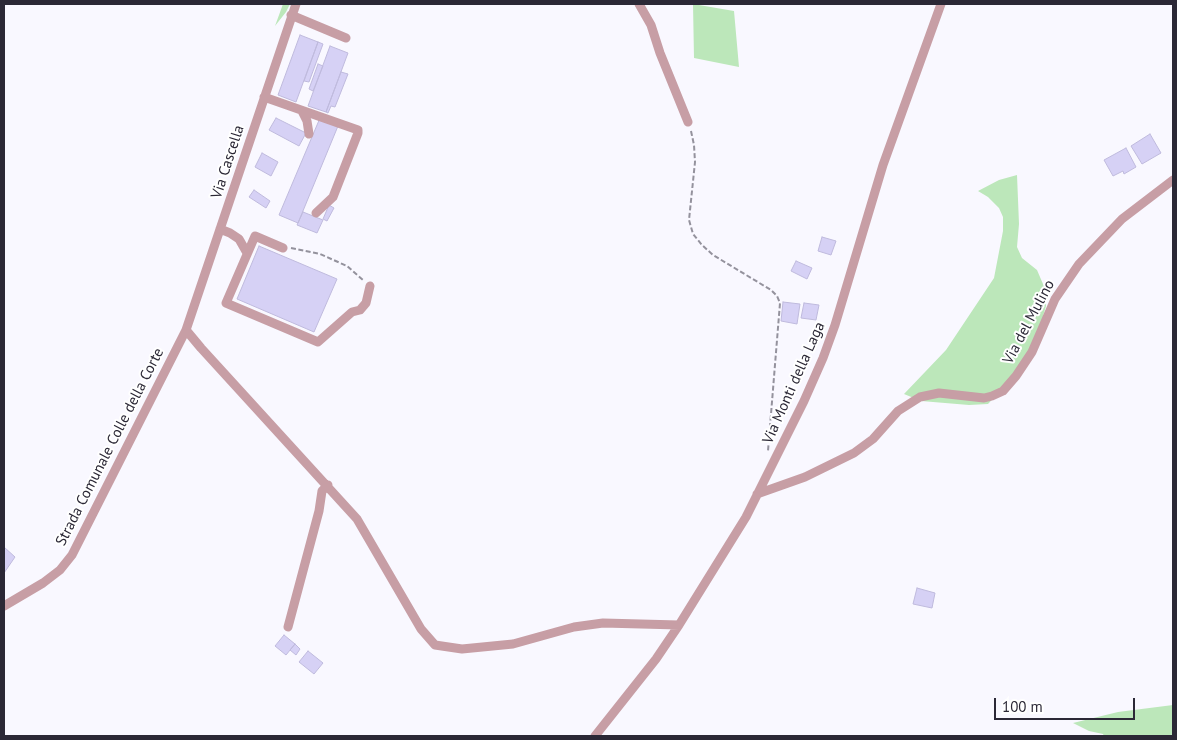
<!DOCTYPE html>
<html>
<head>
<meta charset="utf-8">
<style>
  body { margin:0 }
  #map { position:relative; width:1177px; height:740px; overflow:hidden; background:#f9f8ff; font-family:"PT Sans",sans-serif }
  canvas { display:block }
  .frame { position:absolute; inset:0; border:5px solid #2b2836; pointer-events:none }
  .scale { position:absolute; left:994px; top:698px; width:141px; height:22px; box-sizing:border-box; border:2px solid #2b2836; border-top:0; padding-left:6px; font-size:15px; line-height:18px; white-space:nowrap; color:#2b2836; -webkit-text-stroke:4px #fff; paint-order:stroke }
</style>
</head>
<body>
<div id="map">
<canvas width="1177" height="740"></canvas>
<div class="frame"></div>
<div class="scale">100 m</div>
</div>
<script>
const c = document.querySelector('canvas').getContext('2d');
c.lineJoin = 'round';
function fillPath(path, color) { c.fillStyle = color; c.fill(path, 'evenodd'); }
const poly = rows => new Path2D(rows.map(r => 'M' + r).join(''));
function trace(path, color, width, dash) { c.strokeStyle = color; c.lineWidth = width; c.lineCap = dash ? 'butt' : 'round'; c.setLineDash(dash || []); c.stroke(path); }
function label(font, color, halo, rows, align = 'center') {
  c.font = font + ' "PT Sans",sans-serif'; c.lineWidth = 4; c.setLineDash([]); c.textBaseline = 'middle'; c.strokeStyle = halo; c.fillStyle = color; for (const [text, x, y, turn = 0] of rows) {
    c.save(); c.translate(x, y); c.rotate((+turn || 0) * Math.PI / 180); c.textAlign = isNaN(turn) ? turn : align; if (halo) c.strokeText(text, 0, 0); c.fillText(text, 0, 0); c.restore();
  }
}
fillPath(poly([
  [283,4,290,4,286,12,275,26],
  [693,4,734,11,739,67,694,58],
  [1017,175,1019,224,1017,247,1022,258,1037,270,1046,291,1046,306,1036,341,1015,375,988,404,969,405,921,401,904,394,946,350,994,278,1003,231,1003,217,999,208,988,197,978,191,999,180],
  [1173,705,1173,736,1104,736,1103,734,1089,731,1073,723,1118,712]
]), '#bce7ba');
const building = poly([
  [300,35,318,42,296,102,278,95,300,35],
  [318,42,323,44,309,82,304,81,318,42],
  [330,46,348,53,326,112,308,106,330,46],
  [318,64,323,66,313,91,309,89,318,64],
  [341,72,348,74,335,107,331,106,328,113,326,112,341,72],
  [276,118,306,133,299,146,269,130,276,118],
  [320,118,338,126,298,223,279,215,320,118],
  [1150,134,1161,153,1142,164,1131,146,1150,134],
  [1126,148,1136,167,1124,174,1123,171,1113,176,1104,160,1126,148],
  [262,153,278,162,271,176,255,167,262,153],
  [254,190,270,201,266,208,249,197,254,190],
  [329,205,334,208,327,221,323,219,329,205],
  [303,212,323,220,317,233,297,225,303,212],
  [822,237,836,241,831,255,818,251,822,237],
  [259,246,337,279,314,332,237,299,259,246],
  [796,261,812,268,807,279,791,271,796,261],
  [783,302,800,304,797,324,781,321,783,302],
  [804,303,819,305,816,320,801,318,804,303],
  [4,547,15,557,4,573,4,547],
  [917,588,935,593,932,608,913,604,917,588],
  [284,635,295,644,286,655,275,646,284,635],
  [295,644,300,649,296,655,290,650,295,644],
  [308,651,323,663,314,674,299,662,308,651]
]);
fillPath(building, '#d6d1f5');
trace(building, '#bfbadd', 1);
trace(poly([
  [691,131,694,145,695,162,689,220,693,234,702,245,713,255,771,290,777,296,780,303,768,451],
  [291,248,320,254,347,266,363,280]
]), '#94929d', 2, [5, 2.5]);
trace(poly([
  [639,4,651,25,660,53,688,122],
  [291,15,346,38],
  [264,97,358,130,358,133,333,197,316,213],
  [302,111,307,121,309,134],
  [220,229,230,233,239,239,247,253],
  [283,248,255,236,226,303,318,342,352,312,360,310,366,303,370,286],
  [186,330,201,348,357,519,421,629,435,645,462,649,513,644,574,627,603,623,679,625],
  [757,494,805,477,854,453,873,439,898,411,920,397,939,393,984,398,992,396,1003,391,1016,376,1032,352,1055,299,1079,264,1122,219,1173,180],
  [4,606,43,583,60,570,72,555,186,330,296,4],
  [288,627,319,511,322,491,328,485],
  [595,736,656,659,679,625,746,517,804,401,823,358,835,325,883,165,941,4]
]), '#c79ea5', 9);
label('15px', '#2b2836', '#fff', [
  ["Via Cascella",228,162,-72],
  ["Via del Mulino",1029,322,-62],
  ["Via Monti della Laga",794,383,-66],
  ["Strada Comunale Colle della Corte",110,447,-63]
]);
</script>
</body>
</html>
